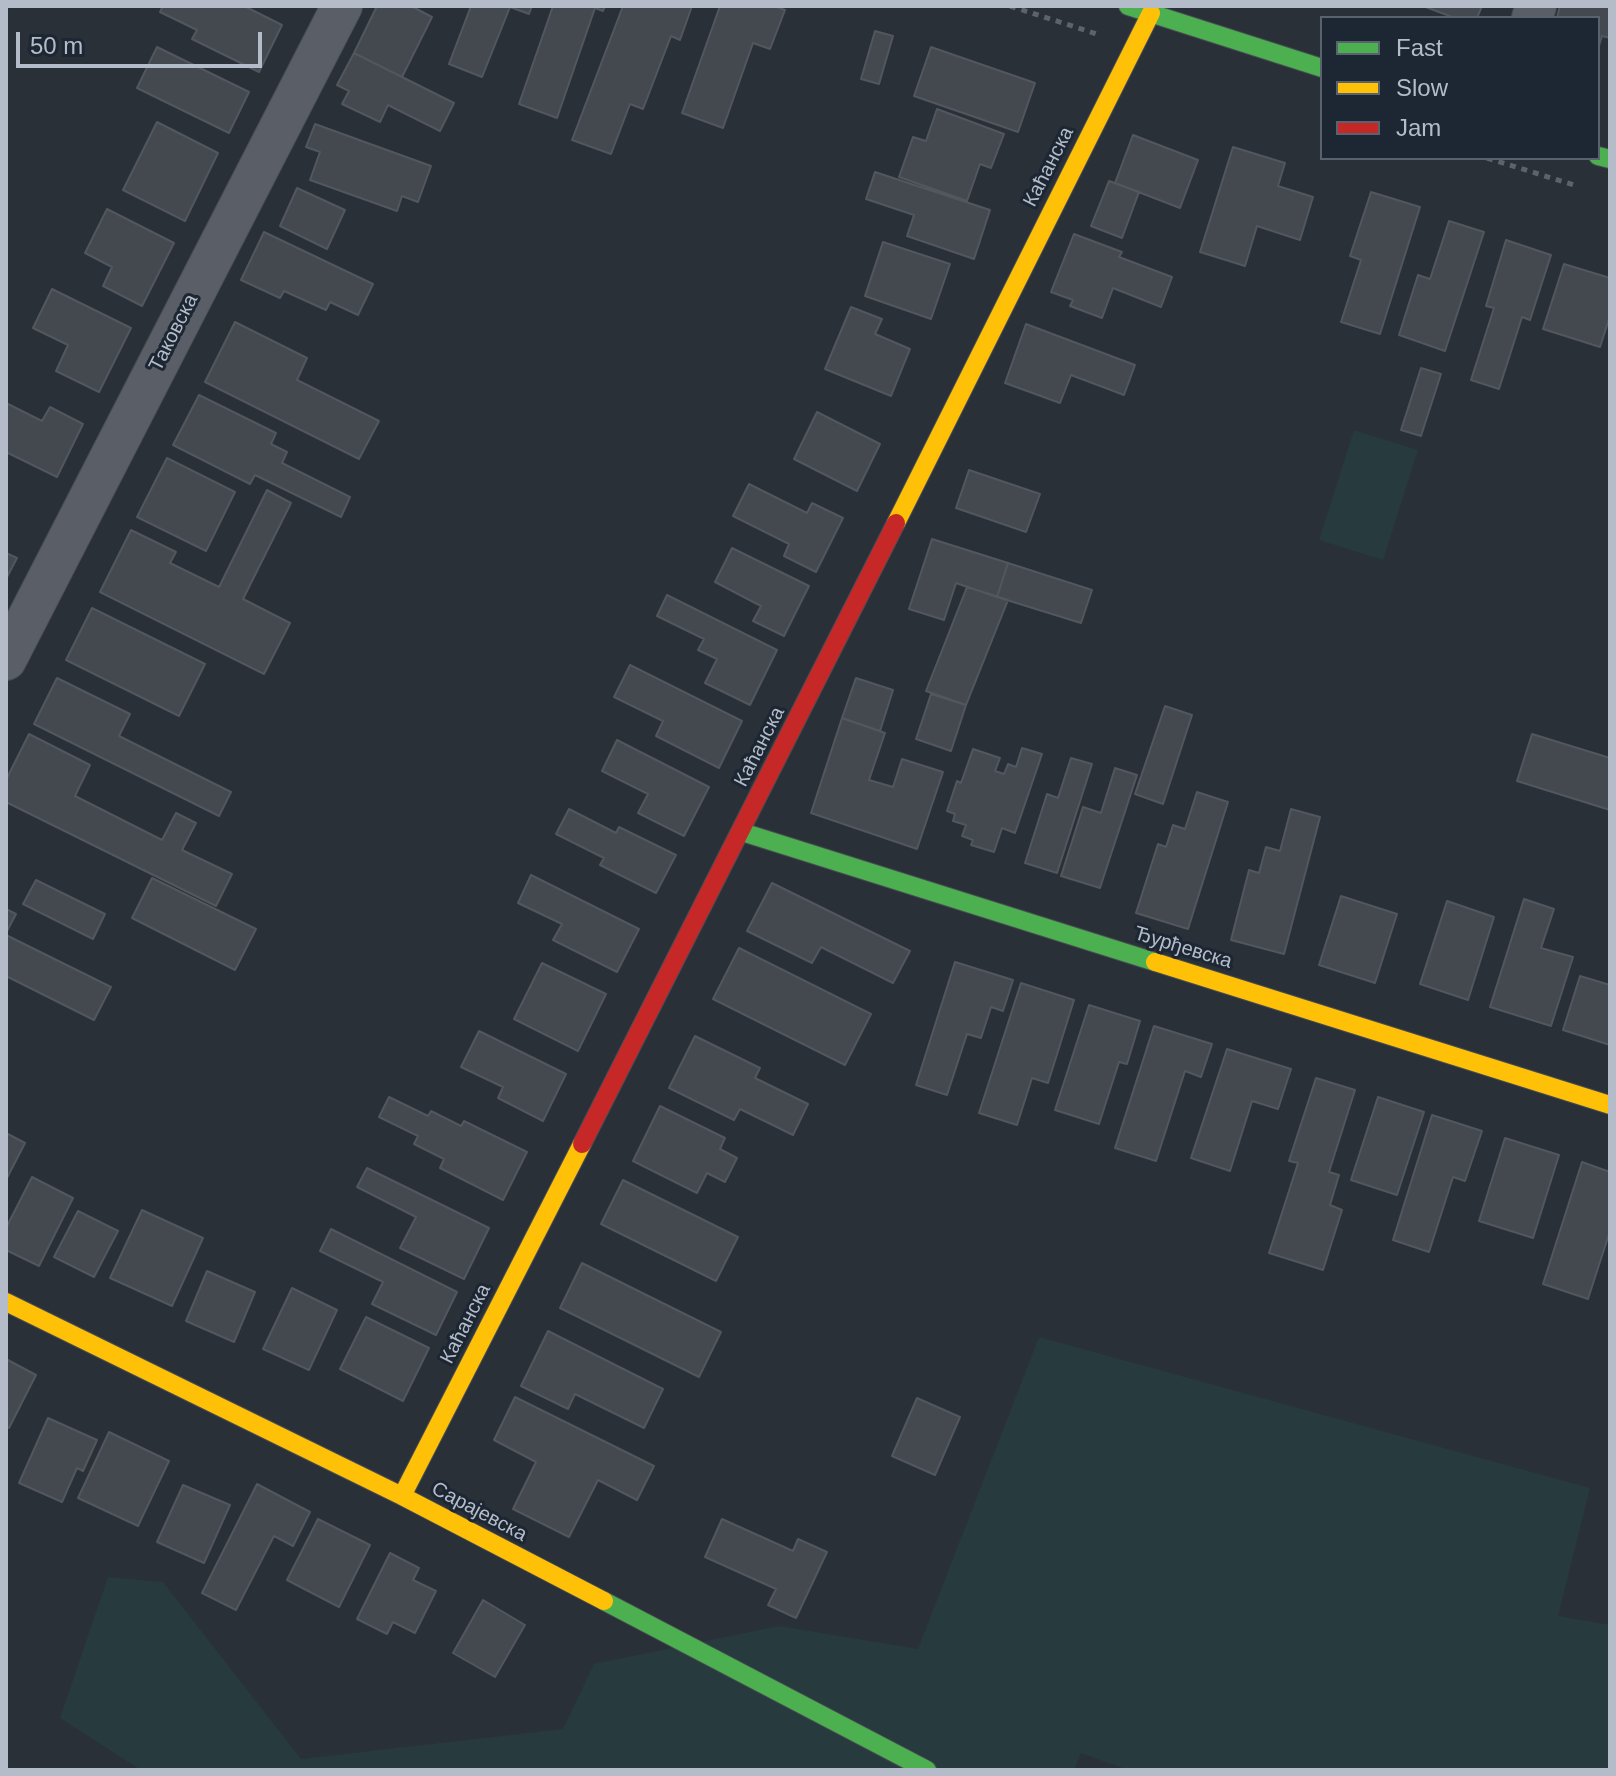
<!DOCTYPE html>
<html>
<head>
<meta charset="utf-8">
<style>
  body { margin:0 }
  #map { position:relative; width:1616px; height:1776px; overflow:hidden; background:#2a3038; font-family:Helvetica,sans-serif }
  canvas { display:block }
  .frame { position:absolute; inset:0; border:8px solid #b4bcc9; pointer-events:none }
  .legend { position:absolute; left:1320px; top:16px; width:280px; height:144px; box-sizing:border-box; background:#1d2633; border:2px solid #59626f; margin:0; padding:10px 14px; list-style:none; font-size:24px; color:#b4bcc9 }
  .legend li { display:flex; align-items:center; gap:16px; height:40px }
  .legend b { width:40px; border:2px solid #59626f }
  .scale { position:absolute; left:16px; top:32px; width:246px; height:36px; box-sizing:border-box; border:4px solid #b4bcc9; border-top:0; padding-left:10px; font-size:24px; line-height:28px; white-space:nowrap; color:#b4bcc9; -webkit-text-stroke:6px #1d2633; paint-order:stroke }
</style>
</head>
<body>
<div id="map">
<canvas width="1616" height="1776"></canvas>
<div class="frame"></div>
<ul class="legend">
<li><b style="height:10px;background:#4caf50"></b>Fast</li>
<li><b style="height:10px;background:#ffc107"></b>Slow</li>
<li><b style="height:10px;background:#c62828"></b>Jam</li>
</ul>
<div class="scale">50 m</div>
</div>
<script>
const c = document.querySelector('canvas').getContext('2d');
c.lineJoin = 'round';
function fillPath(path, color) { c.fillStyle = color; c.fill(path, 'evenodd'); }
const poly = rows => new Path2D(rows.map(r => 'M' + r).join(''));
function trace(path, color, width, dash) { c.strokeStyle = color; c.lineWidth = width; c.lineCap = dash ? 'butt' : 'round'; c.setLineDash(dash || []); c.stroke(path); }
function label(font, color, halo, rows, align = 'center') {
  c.font = font + ' Helvetica,sans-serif'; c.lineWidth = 6; c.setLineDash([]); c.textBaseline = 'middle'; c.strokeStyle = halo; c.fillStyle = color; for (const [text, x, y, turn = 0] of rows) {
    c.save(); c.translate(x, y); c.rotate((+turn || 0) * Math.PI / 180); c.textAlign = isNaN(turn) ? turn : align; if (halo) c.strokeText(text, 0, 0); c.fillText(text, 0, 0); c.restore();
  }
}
fillPath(poly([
  [1354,430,1418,450,1383,560,1319,540],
  [1039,1337,1590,1488,1558,1616,1610,1625,1610,1770,1128,1770,1081,1753,1074,1770,141,1770,60,1718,108,1577,163,1582,301,1759,563,1729,594,1664,779,1626,918,1649]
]), '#273a3e');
const building = poly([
  [163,6,244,6,282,25,259,72,192,39,197,30,160,12,163,6],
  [377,6,411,6,432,17,402,77,354,53,377,6],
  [471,6,532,6,529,14,510,7,482,77,449,64,471,6],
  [553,6,605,6,603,11,595,8,557,118,519,104,553,6],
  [623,6,692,6,680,40,671,36,643,109,630,104,611,154,572,140,623,6],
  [720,6,774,6,785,10,770,49,753,43,723,128,682,113,720,6],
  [1423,6,1482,6,1477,18,1455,18,1423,6],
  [1560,6,1610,6,1610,38,1602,36,1598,49,1598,18,1557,18,1560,6],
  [875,31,893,36,879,84,861,79,875,31],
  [157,47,249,92,229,133,137,88,157,47],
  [931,47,1035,83,1018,132,914,96,931,47],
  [354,53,454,103,440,131,388,105,380,122,342,104,349,91,337,85,354,53],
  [937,109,1004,134,991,168,980,164,967,201,899,177,913,137,926,141,937,109],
  [157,122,218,153,185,221,123,190,157,122],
  [315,124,431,166,418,202,402,196,397,211,310,180,320,152,306,147,315,124],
  [1133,135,1198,160,1180,208,1115,183,1133,135],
  [1233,147,1285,163,1278,186,1313,197,1300,240,1257,226,1245,266,1200,252,1233,147],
  [875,172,990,210,974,259,907,236,914,215,866,199,875,172],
  [1109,181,1139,192,1122,238,1091,226,1109,181],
  [297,188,345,210,327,249,280,226,297,188],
  [1371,192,1420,207,1380,334,1341,322,1361,260,1350,256,1371,192],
  [107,209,174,243,142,306,103,286,112,267,85,253,107,209],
  [1449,221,1484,232,1445,351,1399,335,1418,275,1430,279,1449,221],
  [264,232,373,284,358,315,330,302,326,310,284,291,280,298,241,280,264,232],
  [1074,234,1122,252,1119,257,1172,277,1161,307,1113,288,1102,318,1070,306,1073,300,1051,292,1074,234],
  [1506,240,1551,255,1530,320,1522,317,1499,389,1471,380,1494,308,1486,306,1506,240],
  [883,242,950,264,931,319,865,296,883,242],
  [1564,264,1610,278,1610,316,1600,347,1543,329,1564,264],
  [52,289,131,328,99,392,56,371,68,345,33,328,52,289],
  [851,307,882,319,875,334,910,349,891,396,825,369,851,307],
  [235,322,307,358,297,380,379,421,359,459,205,382,235,322],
  [1026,324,1135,365,1124,395,1071,375,1060,403,1005,383,1026,324],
  [1421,368,1441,374,1421,436,1401,430,1421,368],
  [199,395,276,433,271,444,287,452,282,463,350,497,341,517,255,475,250,484,173,445,199,395],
  [6,403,42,421,50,407,83,424,57,477,6,452,6,403],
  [817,412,880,444,857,491,794,459,817,412],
  [167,458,235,492,206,551,137,517,167,458],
  [969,470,1040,494,1026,532,956,508,969,470],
  [749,484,807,513,812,503,843,518,816,572,784,556,789,544,733,516,749,484],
  [267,490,291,503,243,599,290,623,264,674,100,592,131,530,176,552,170,563,219,587,267,490],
  [932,539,1008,563,997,597,956,583,944,620,909,609,932,539],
  [732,548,809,586,784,636,753,621,761,606,715,582,732,548],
  [6,553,17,558,6,579,6,553],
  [1008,563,1092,590,1081,623,997,597,1008,563],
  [967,587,1008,600,966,705,926,691,967,587],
  [667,595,777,650,750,705,705,683,717,659,698,650,704,639,657,616,667,595],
  [92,608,205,664,179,716,66,660,92,608],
  [630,665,742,721,719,768,656,736,663,721,614,697,630,665],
  [57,678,130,714,119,736,231,792,219,816,34,724,57,678],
  [856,678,893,690,880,731,842,718,856,678],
  [931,694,966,705,951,751,916,739,931,694],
  [1165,706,1192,715,1163,804,1135,794,1165,706],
  [842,718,885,733,869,780,893,787,902,759,943,772,917,849,811,813,842,718],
  [29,734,90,765,75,796,162,840,176,813,196,823,182,850,232,874,216,906,6,802,6,780,29,734],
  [1532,734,1610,758,1610,810,1517,781,1532,734],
  [617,740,709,787,684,836,638,813,648,794,602,771,617,740],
  [1022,748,1042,754,1015,833,1002,828,994,852,971,845,973,840,962,836,966,825,953,821,955,814,947,811,957,781,961,783,973,749,1000,758,995,771,1004,774,1008,764,1016,767,1022,748],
  [1071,758,1092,764,1057,873,1025,863,1047,794,1058,798,1071,758],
  [1115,768,1137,775,1100,888,1061,876,1083,807,1101,813,1115,768],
  [1197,792,1228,802,1188,929,1136,913,1158,844,1166,847,1173,825,1185,829,1197,792],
  [569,809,616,833,619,827,676,855,656,893,600,865,604,858,556,834,569,809],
  [1291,809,1320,817,1284,954,1231,940,1249,870,1259,873,1266,847,1280,851,1291,809],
  [531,875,639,929,617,972,553,940,562,924,518,903,531,875],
  [152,878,256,929,235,970,132,918,152,878],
  [36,880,105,914,93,939,23,904,36,880],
  [772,883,910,951,893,983,821,947,812,963,747,931,772,883],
  [1341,896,1397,914,1375,983,1319,965,1341,896],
  [1524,899,1554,909,1541,948,1573,957,1551,1026,1490,1007,1524,899],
  [1447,901,1494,917,1468,1000,1420,984,1447,901],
  [6,909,16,914,6,933,6,909],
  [6,935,111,987,94,1020,6,976,6,935],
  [739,948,871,1014,845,1065,713,999,739,948],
  [955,962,1013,980,1003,1011,991,1007,981,1038,967,1034,947,1095,916,1085,955,962],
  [542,963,606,994,578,1051,514,1019,542,963],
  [1580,976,1610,985,1610,1045,1563,1030,1580,976],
  [1021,983,1074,1000,1048,1083,1032,1078,1017,1125,979,1113,1021,983],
  [1089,1005,1140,1021,1127,1064,1119,1062,1099,1124,1055,1110,1089,1005],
  [1154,1026,1212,1044,1201,1077,1185,1071,1156,1161,1115,1148,1154,1026],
  [479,1031,566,1074,543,1121,498,1098,503,1087,461,1067,479,1031],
  [695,1036,760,1068,755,1078,808,1104,793,1135,740,1109,734,1120,669,1088,695,1036],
  [1227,1049,1291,1069,1278,1109,1252,1101,1230,1171,1191,1158,1227,1049],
  [1316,1078,1355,1090,1329,1172,1339,1175,1330,1205,1342,1210,1323,1270,1269,1253,1298,1163,1289,1161,1316,1078],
  [389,1097,428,1116,431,1111,461,1126,464,1121,527,1152,503,1200,440,1168,444,1159,414,1144,418,1136,379,1117,389,1097],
  [1378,1097,1424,1112,1397,1195,1351,1180,1378,1097],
  [660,1106,725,1138,720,1149,737,1158,725,1182,707,1173,697,1193,633,1161,660,1106],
  [1432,1115,1482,1131,1465,1181,1453,1177,1429,1252,1393,1240,1432,1115],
  [6,1133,25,1143,6,1180,6,1133],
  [1505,1138,1559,1155,1533,1238,1479,1221,1505,1138],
  [1582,1162,1610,1172,1610,1231,1588,1299,1543,1284,1582,1162],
  [367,1168,489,1228,464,1279,400,1248,416,1217,357,1187,367,1168],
  [32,1177,73,1198,39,1266,6,1250,6,1228,32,1177],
  [623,1180,738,1237,716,1281,601,1224,623,1180],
  [142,1210,203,1238,172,1306,110,1278,142,1210],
  [78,1211,118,1231,94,1277,54,1257,78,1211],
  [331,1229,457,1292,436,1335,372,1304,383,1282,320,1251,331,1229],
  [582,1263,721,1332,699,1377,560,1308,582,1263],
  [207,1271,255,1292,234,1342,186,1321,207,1271],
  [292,1288,337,1310,309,1370,263,1349,292,1288],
  [366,1317,429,1348,403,1401,340,1369,366,1317],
  [548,1331,663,1389,644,1428,575,1394,568,1409,521,1386,548,1331],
  [6,1359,36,1375,9,1428,6,1426,6,1359],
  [515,1397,654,1466,637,1500,598,1480,569,1537,513,1509,536,1462,494,1440,515,1397],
  [917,1398,960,1417,935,1475,892,1456,917,1398],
  [48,1418,97,1440,83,1471,77,1468,62,1502,19,1483,48,1418],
  [109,1432,169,1461,138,1526,78,1498,109,1432],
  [257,1484,310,1512,293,1546,274,1536,236,1610,202,1593,257,1484],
  [183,1485,230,1505,204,1563,157,1542,183,1485],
  [318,1519,370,1545,339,1607,287,1580,318,1519],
  [722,1519,793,1551,798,1539,827,1552,796,1618,768,1605,776,1589,705,1557,722,1519],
  [390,1553,419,1568,413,1580,436,1591,415,1633,393,1622,387,1634,357,1619,390,1553],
  [483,1600,525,1625,495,1677,453,1653,483,1600]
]);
fillPath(building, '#444950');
trace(building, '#52575f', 2);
const street = poly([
  [1532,18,1536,6],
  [6,660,342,6]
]);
const fast = poly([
  [1128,6,1322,68],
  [1598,156,1610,159],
  [742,832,1155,962],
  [604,1601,927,1770]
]);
const slow = poly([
  [896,523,1151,13],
  [1155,962,1610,1105],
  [6,1302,402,1496,604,1601],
  [402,1496,582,1144]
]);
const jam = poly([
  [582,1144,896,523]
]);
trace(street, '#484c53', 42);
trace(fast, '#484c53', 20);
trace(slow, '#484c53', 20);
trace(jam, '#484c53', 20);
trace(poly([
  [1010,6,1100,35],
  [1487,158,1574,185]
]), '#5d636a', 5, [6, 6]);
trace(street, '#5a5e66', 40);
trace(fast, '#4caf50', 18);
trace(slow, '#ffc107', 18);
trace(jam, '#c62828', 18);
label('20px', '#b4bcc9', '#1d2633', [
  ["Каћанска",1049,167,-63],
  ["Таковска",174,333,-63],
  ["Каћанска",760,747,-63],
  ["Ђурђевска",1183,948,17],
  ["Каћанска",466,1324,-63],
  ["Сарајевска",479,1512,28]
]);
</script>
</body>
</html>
